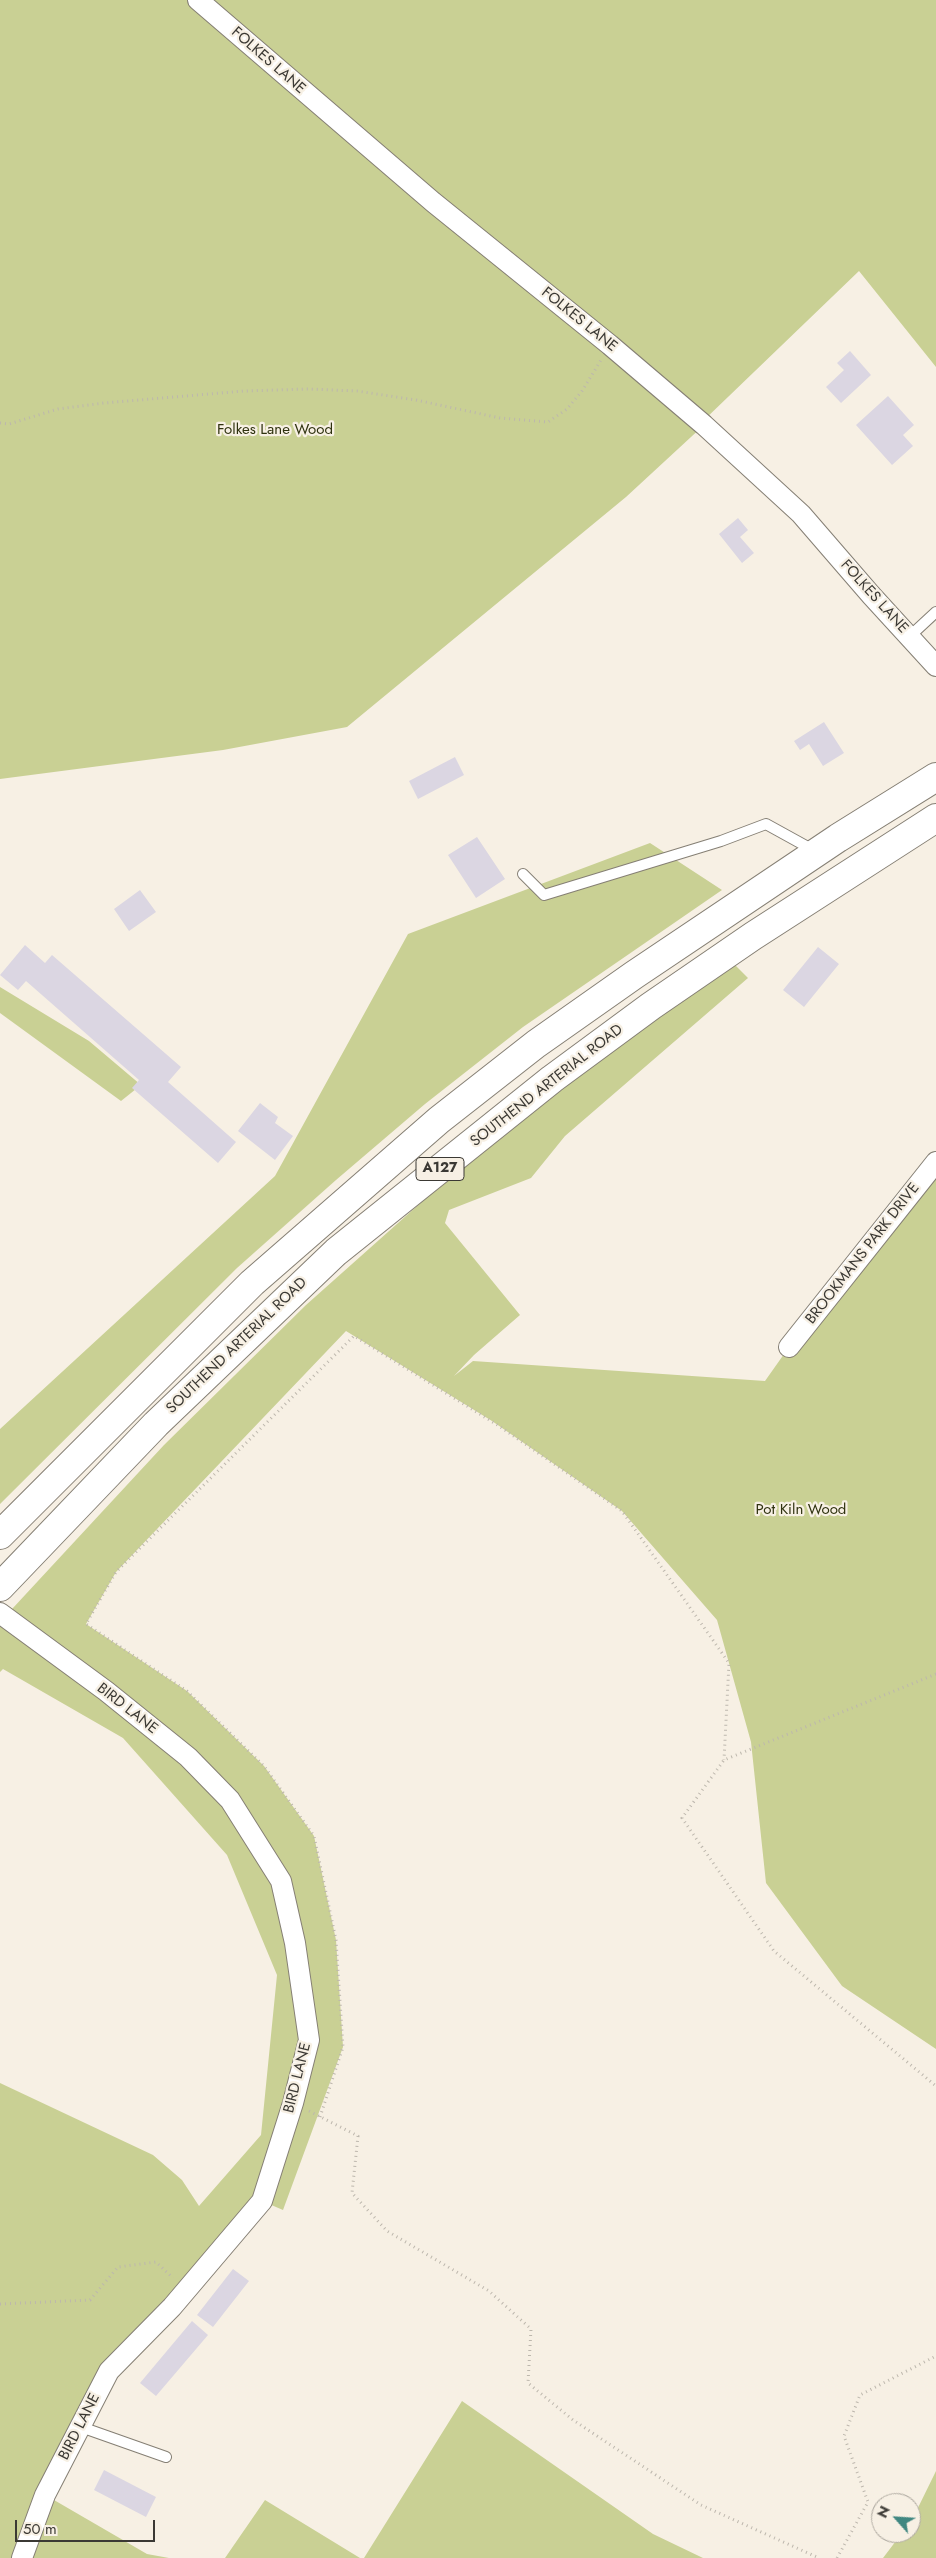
<!DOCTYPE html>
<html>
<head>
<meta charset="utf-8">
<style>
  body { margin:0 }
  #map { position:relative; width:936px; height:2558px; overflow:hidden; background:#f7f0e4; font-family:Jost,sans-serif }
  canvas { display:block }
  .north { position:absolute; left:871px; top:2493px; width:50px; height:50px; box-sizing:border-box; background:#f7f0e4; border:1px solid #aca79e; border-radius:50%; rotate:296deg; font-size:14px; font-weight:700; line-height:20px; text-align:center; color:#3b3934 }
  .north::after { content:''; display:block; margin:auto; width:18px; height:22px; background:#408781; clip-path:polygon(50% 0,100% 100%,50% 72%,0 100%) }
  .scale { position:absolute; left:15px; top:2520px; width:140px; height:22px; box-sizing:border-box; border:2px solid #3b3934; border-top:0; padding-left:6px; font-size:15px; line-height:18px; white-space:nowrap; color:#3b3934; -webkit-text-stroke:4px #f7f0e4; paint-order:stroke }
</style>
</head>
<body>
<div id="map">
<canvas width="936" height="2558"></canvas>
<div class="north">N</div>
<div class="scale">50 m</div>
</div>
<script>
const c = document.querySelector('canvas').getContext('2d');
c.lineJoin = 'round';
function fillPath(path, color) { c.fillStyle = color; c.fill(path, 'evenodd'); }
const poly = rows => new Path2D(rows.map(r => 'M' + r).join(''));
function trace(path, color, width, dash) { c.strokeStyle = color; c.lineWidth = width; c.lineCap = dash ? 'butt' : 'round'; c.setLineDash(dash || []); c.stroke(path); }
function label(font, color, halo, rows, align = 'center') {
  c.font = font + ' Jost,sans-serif'; c.lineWidth = 4.5; c.setLineDash([]); c.textBaseline = 'middle'; c.strokeStyle = halo; c.fillStyle = color; for (const [text, x, y, turn = 0] of rows) {
    c.save(); c.translate(x, y); c.rotate((+turn || 0) * Math.PI / 180); c.textAlign = isNaN(turn) ? turn : align; if (halo) c.strokeText(text, 0, 0); c.fillText(text, 0, 0); c.restore();
  }
}
fillPath(poly([
  [0,0,936,0,936,367,859,271,702,422,704,425,626,497,347,727,223,750,0,779],
  [650,843,722,890,523,1027,425,1104,336,1180,237,1268,0,1504,0,1429,275,1176,408,934],
  [730,960,748,978,565,1136,531,1178,449,1210,445,1223,520,1315,474,1355,454,1376,473,1361,765,1381,789,1347,936,1168,936,2049,842,1986,766,1883,751,1742,717,1620,622,1511,492,1421,346,1331,116,1572,86,1624,187,1691,264,1766,314,1836,336,1940,343,2047,283,2210,262,2201,115,2376,54,2500,147,2554,169,2558,0,2558,0,2083,153,2155,182,2180,199,2206,261,2135,277,1975,227,1855,123,1738,3,1669,0,1672,0,1622,164,1445,306,1305,480,1150],
  [0,987,89,1041,141,1085,121,1101,0,1013],
  [462,2401,653,2534,703,2558,364,2558],
  [936,2471,936,2558,883,2558,902,2533,911,2533,911,2522],
  [265,2500,360,2558,225,2558]
]), '#c9d094');
fillPath(poly([
  [850,351,871,375,841,403,826,387,844,370,837,363],
  [888,396,914,425,903,435,913,446,892,465,856,425],
  [738,518,748,530,740,537,754,553,742,563,719,534],
  [824,722,844,753,823,766,809,744,800,750,794,741],
  [455,757,464,775,418,799,409,781],
  [477,837,505,879,476,898,448,855],
  [140,890,156,912,129,931,114,909],
  [25,945,45,963,52,955,181,1067,168,1082,236,1142,218,1163,132,1088,139,1080,26,981,18,990,0,975],
  [818,947,839,964,804,1007,783,990],
  [260,1103,278,1117,275,1123,293,1136,275,1160,238,1131],
  [233,2269,249,2281,213,2327,197,2315],
  [192,2321,208,2335,156,2396,140,2383],
  [104,2470,156,2497,146,2517,94,2490]
]), '#dbd6e2');
const lane = poly([
  [909,637,936,612],
  [523,874,544,895,721,841,766,824,815,851],
  [81,2427,166,2457]
]);
const street = poly([
  [198,0,433,202,610,345,704,425,801,514,871,595,936,666],
  [789,1347,936,1162],
  [0,1613,106,1691,188,1757,230,1800,281,1881,295,1943,309,2040,293,2103,262,2201,172,2307,109,2371,45,2495,22,2558]
]);
const highway = poly([
  [0,1535,252,1283,439,1120,536,1044,634,975,838,838,936,777],
  [0,1587,156,1424,336,1252,552,1079,651,1006,753,936,936,818]
]);
trace(lane, '#857f74', 12);
trace(street, '#857f74', 22);
trace(highway, '#857f74', 30);
trace(poly([
  [0,423,9,424,58,409,104,403,244,391,308,389,357,391,416,400,500,418,548,422,567,409,582,391,601,360],
  [936,1674,724,1760,682,1818,774,1951,936,2086],
  [309,2111,358,2136,352,2193,387,2231,489,2291,531,2329,528,2383,573,2420,701,2505,819,2558],
  [320,2117,343,2047,336,1940,314,1836,264,1766,187,1691,86,1624,116,1572,354,1336,499,1426,622,1511,729,1663,724,1760],
  [0,2304,90,2300,118,2267,156,2262,173,2278],
  [837,2558,868,2502,844,2436,860,2395,936,2356]
]), '#bdb7ad', 3, [1, 4]);
trace(lane, '#fff', 10);
trace(street, '#fff', 20);
trace(highway, '#fff', 28);
for (const [x, y, w] of [
  [440,1169,48]
]) { const box = new Path2D(); box.roundRect(x - w / 2, y - 11.5, w, 23, 4); c.fillStyle = '#f7f0e4'; c.fill(box); trace(box, '#3b3934', 1); }
label('bold 14px', '#3b3934', null, [
  ["A127",440,1169]
]);
label('15px', '#3b3934', '#f7f0e4', [
  ["FOLKES LANE",268,61,41],
  ["FOLKES LANE",579,320,39],
  ["FOLKES LANE",874,597,48],
  ["SOUTHEND ARTERIAL ROAD",547,1086,-38],
  ["BROOKMANS PARK DRIVE",863,1254,-52],
  ["SOUTHEND ARTERIAL ROAD",237,1346,-44],
  ["BIRD LANE",127,1709,38],
  ["BIRD LANE",298,2078,-76],
  ["BIRD LANE",80,2427,-63]
]);
label('15px', '#2f320f', '#f7f0e4', [
  ["Folkes Lane Wood",275,430],
  ["Pot Kiln Wood",801,1510]
]);
</script>
</body>
</html>
